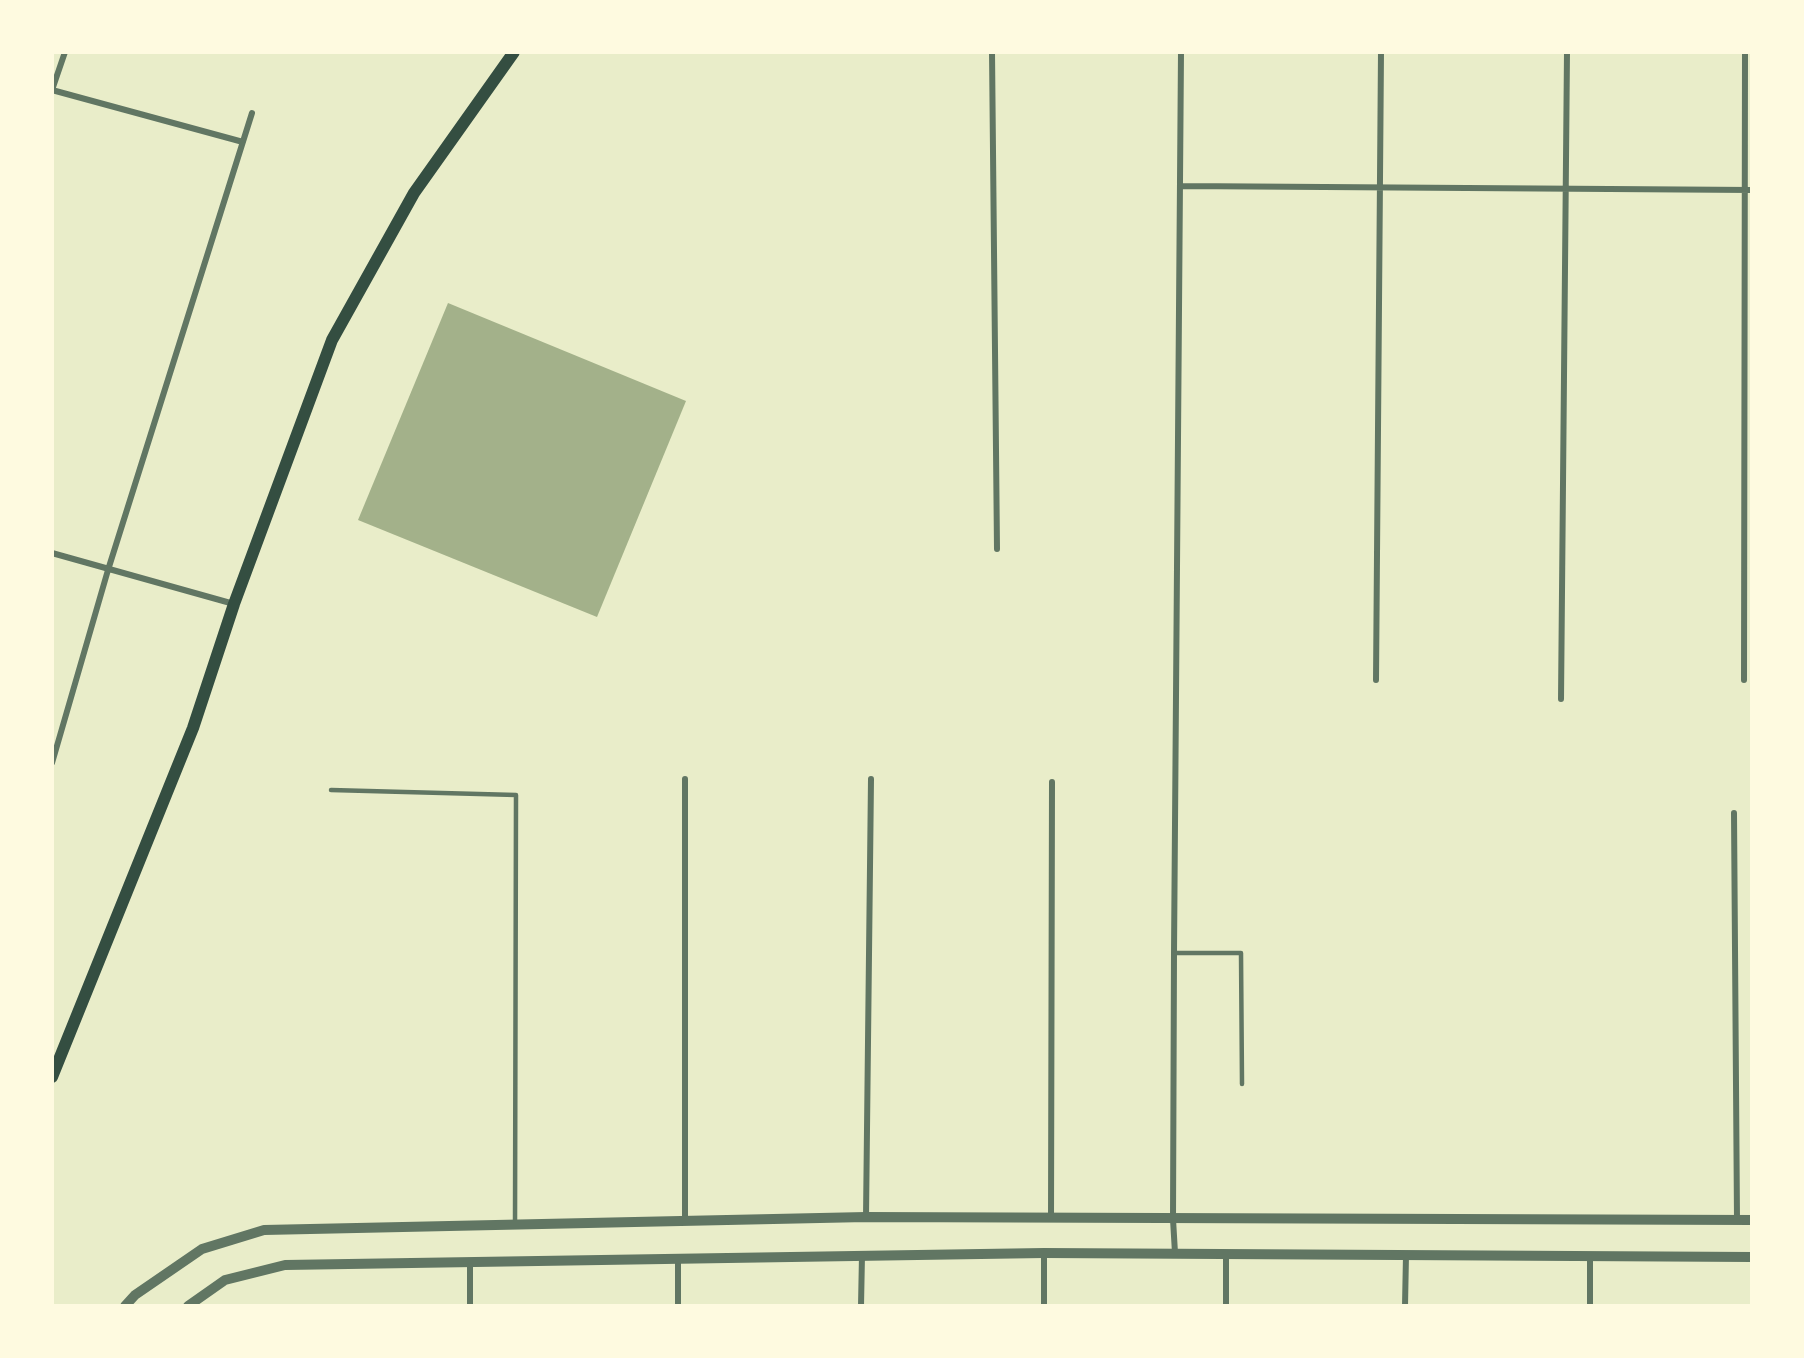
<!DOCTYPE html>
<html>
<head>
<meta charset="utf-8">
<style>
  body { margin:0 }
  #map { position:relative; width:1804px; height:1358px; overflow:hidden; background:#e9edc9; font-family:"DejaVu Sans",sans-serif }
  canvas { display:block }
  .frame { position:absolute; inset:0; border:54px solid #fefae0; pointer-events:none }
</style>
</head>
<body>
<div id="map">
<canvas width="1804" height="1358"></canvas>
<div class="frame"></div>
</div>
<script>
const c = document.querySelector('canvas').getContext('2d');
c.lineJoin = 'round';
function fillPath(path, color) { c.fillStyle = color; c.fill(path, 'evenodd'); }
const poly = rows => new Path2D(rows.map(r => 'M' + r).join(''));
function trace(path, color, width, dash) { c.strokeStyle = color; c.lineWidth = width; c.lineCap = dash ? 'butt' : 'round'; c.setLineDash(dash || []); c.stroke(path); }
fillPath(poly([
  [448,303,686,401,597,617,358,520]
]), '#a3b18a');
trace(poly([
  [331,790,516,795,515,1224],
  [1174,953,1241,953,1242,1084]
]), '#617663', 4.5);
trace(poly([
  [992,52,997,549],
  [52,90,243,142],
  [52,90,65,52],
  [1181,186,1752,190],
  [52,553,234,604],
  [1376,680,1381,52],
  [1744,680,1745,52],
  [1561,699,1567,52],
  [52,763,108,570,252,113],
  [685,779,685,1220],
  [1734,813,1737,1220],
  [866,1217,871,779],
  [1051,1217,1052,782],
  [1044,1253,1044,1306],
  [1175,1253,1173,1219,1174,953,1181,52],
  [678,1259,678,1306],
  [470,1306,470,1263],
  [861,1306,862,1255],
  [1226,1306,1226,1254],
  [1405,1306,1406,1255],
  [1590,1306,1590,1255]
]), '#617663', 6);
trace(poly([
  [125,1306,135,1295,202,1249,264,1230,866,1217,1752,1220],
  [188,1306,225,1280,285,1265,1044,1253,1752,1257]
]), '#617663', 10);
trace(poly([
  [52,1077,193,728,234,604,332,340,414,193,514,52]
]), '#344e41', 12);
</script>
</body>
</html>
